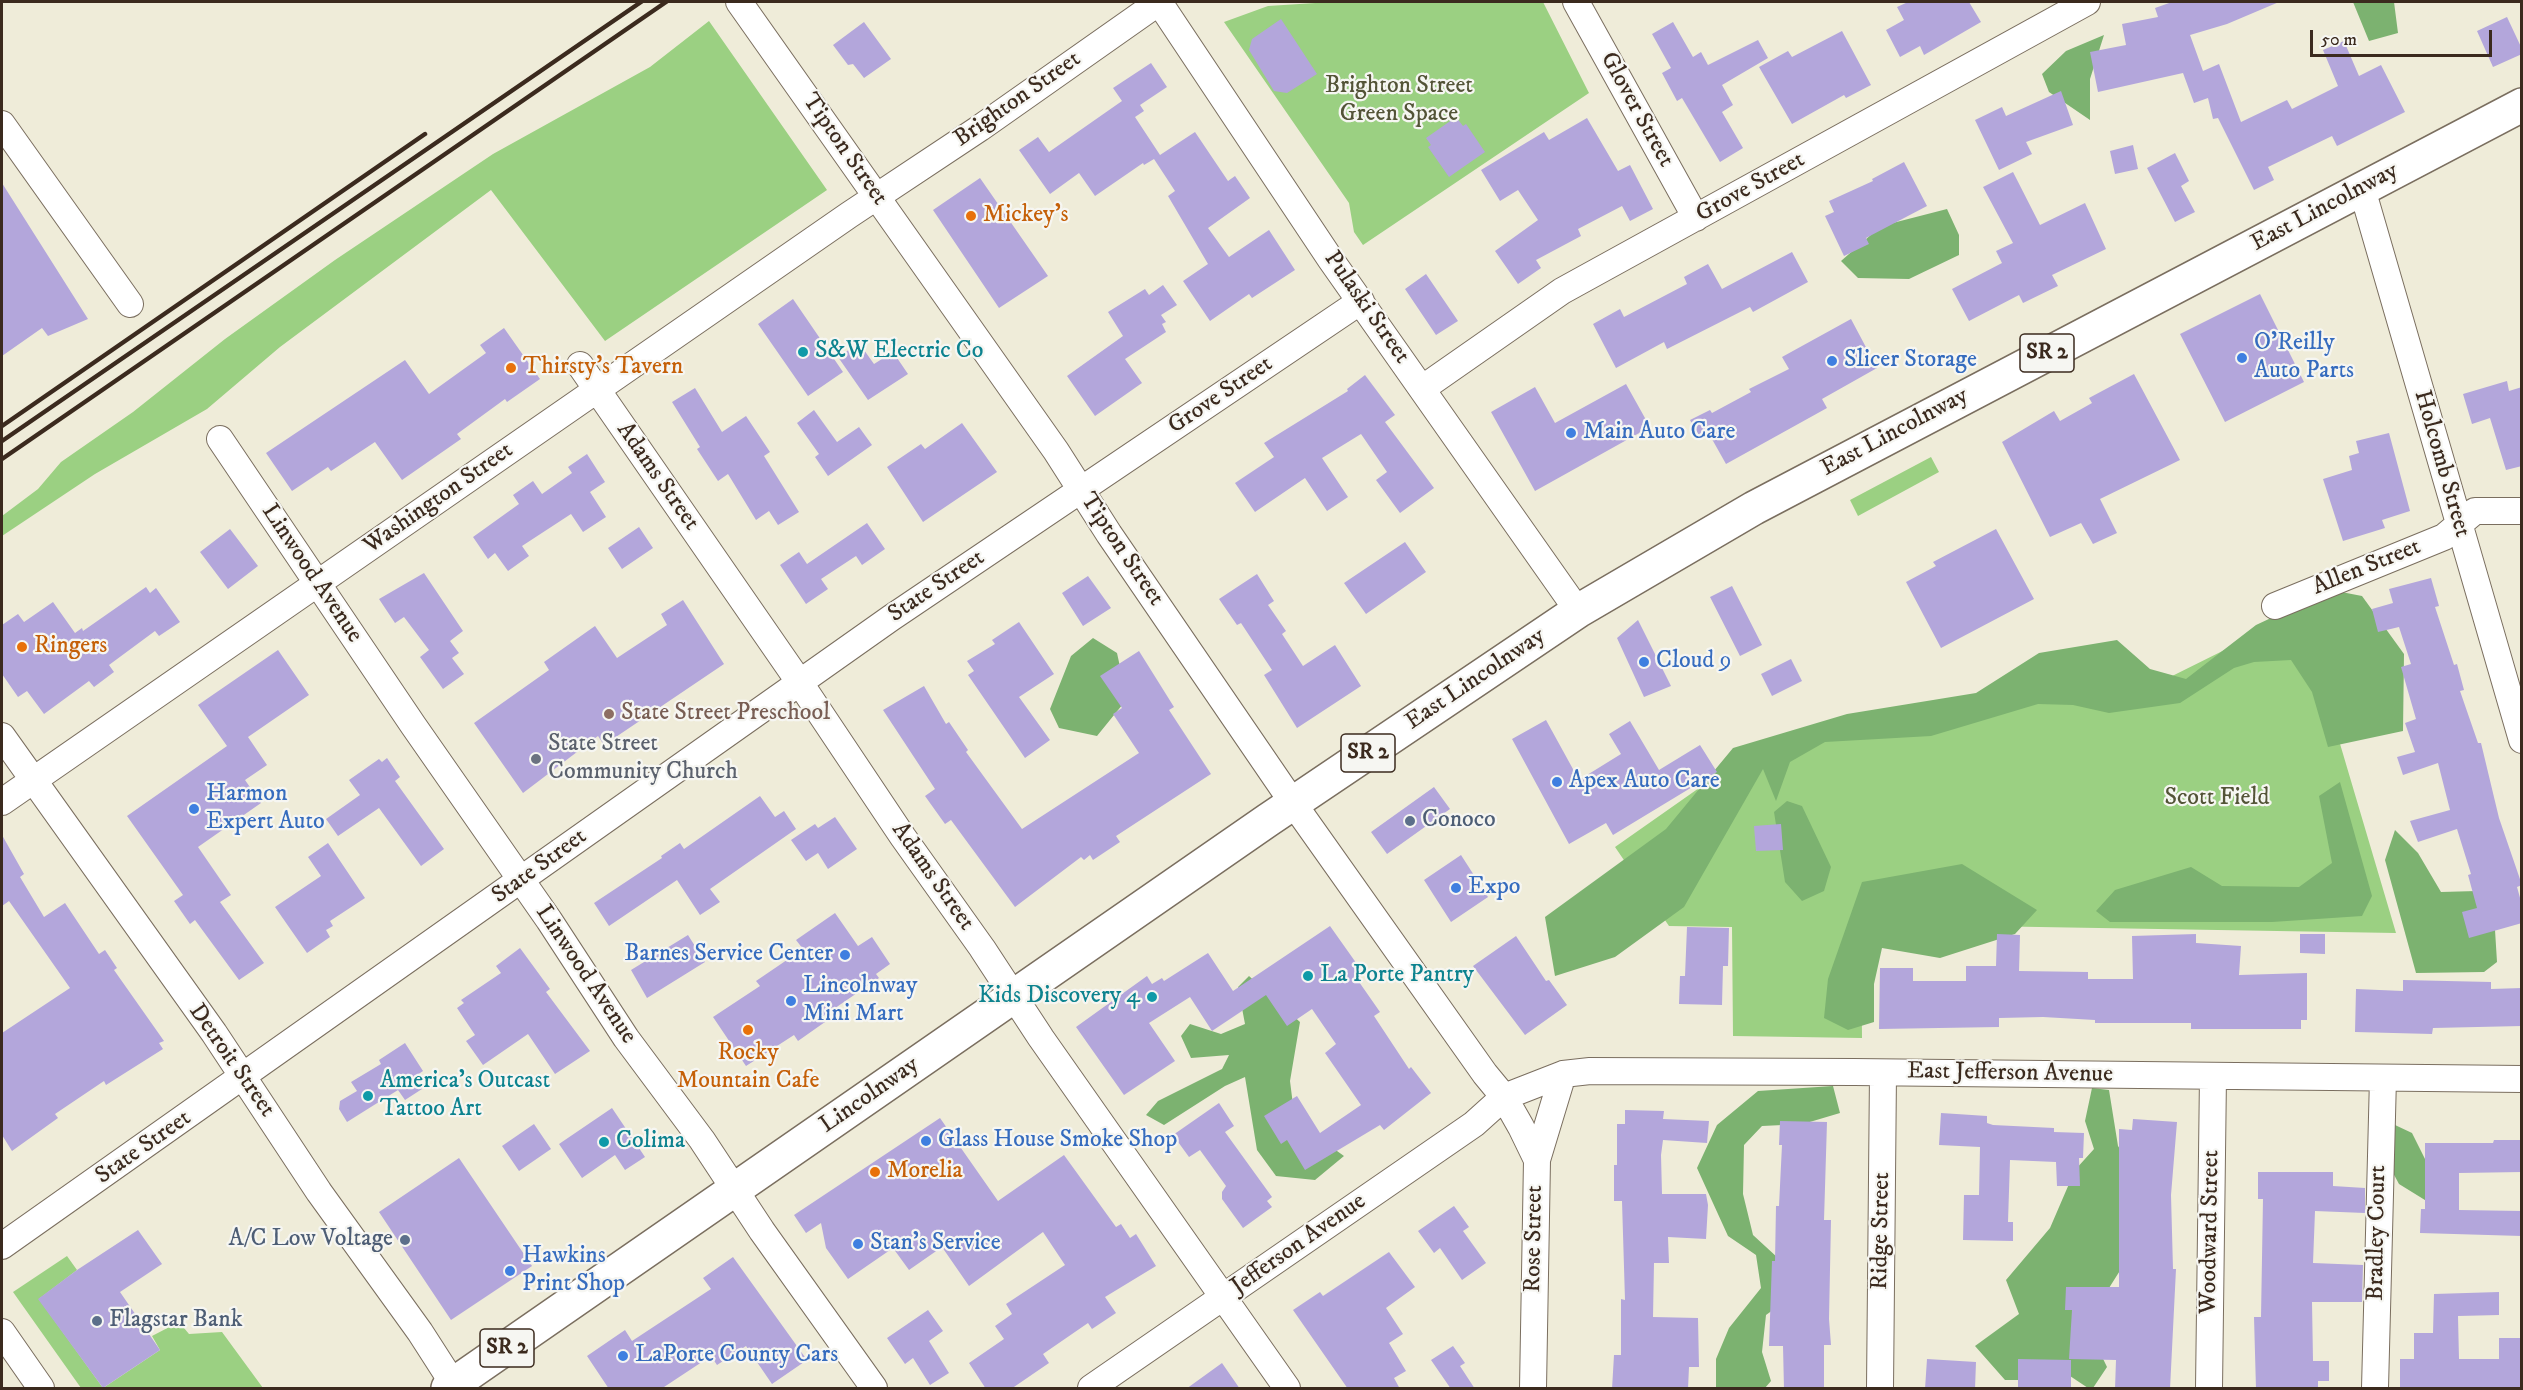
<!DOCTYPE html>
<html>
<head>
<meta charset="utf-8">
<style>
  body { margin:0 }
  #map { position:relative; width:2523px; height:1390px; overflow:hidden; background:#efecd9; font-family:"IM FELL DW Pica",serif }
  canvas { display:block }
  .frame { position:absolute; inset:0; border:3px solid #3b2a1e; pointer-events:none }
  .scale { position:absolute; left:2310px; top:30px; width:182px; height:27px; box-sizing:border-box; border:3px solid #3b2a1e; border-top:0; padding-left:8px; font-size:18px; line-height:21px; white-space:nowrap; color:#3b2a1e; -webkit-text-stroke:4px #f6f6f2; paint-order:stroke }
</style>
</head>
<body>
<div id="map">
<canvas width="2523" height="1390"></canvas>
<div class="frame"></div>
<div class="scale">50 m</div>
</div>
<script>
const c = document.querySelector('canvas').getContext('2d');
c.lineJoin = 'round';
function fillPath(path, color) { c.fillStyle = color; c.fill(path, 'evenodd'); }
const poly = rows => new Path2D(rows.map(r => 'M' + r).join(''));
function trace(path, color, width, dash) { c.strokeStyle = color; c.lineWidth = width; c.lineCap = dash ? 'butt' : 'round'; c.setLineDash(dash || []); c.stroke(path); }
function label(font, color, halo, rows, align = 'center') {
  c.font = font + ' "IM FELL DW Pica",serif'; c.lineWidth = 4.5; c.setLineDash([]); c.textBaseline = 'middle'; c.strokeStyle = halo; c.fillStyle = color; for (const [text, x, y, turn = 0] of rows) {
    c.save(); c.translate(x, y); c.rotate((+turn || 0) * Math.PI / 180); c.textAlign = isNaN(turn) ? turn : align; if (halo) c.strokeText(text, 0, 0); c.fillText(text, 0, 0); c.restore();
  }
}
fillPath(poly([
  [1331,2,1543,2,1589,93,1363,245,1354,232,1349,203,1224,22,1268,6],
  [709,21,827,190,605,341,491,190,280,347,207,409,95,474,2,536,2,516,38,489,61,462,133,412,225,339,335,260,493,154,650,67],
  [1931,457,1939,472,1858,516,1850,500],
  [2301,612,2396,933,1861,924,1862,1038,1733,1036,1732,927,1669,926,1615,847,1719,774,1774,748,2088,668,2152,686],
  [67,1256,77,1270,39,1299,103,1388,160,1350,152,1336,179,1322,189,1334,222,1332,263,1388,81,1388,13,1292]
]), '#9bd082');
fillPath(poly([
  [2353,2,2394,2,2398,33,2369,41],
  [2104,35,2090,79,2090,120,2049,92,2042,74,2066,51],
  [1947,209,1959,235,1959,255,1909,279,1858,278,1841,261,1881,226],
  [2331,590,2362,596,2404,654,2403,731,2328,747,2312,692,2291,660,2254,662,2234,668,2180,703,2109,713,2073,705,2038,704,1931,736,1825,742,1790,762,1776,801,1763,769,1684,907,1615,957,1555,976,1545,917,1666,829,1733,748,1847,714,1976,693,2039,653,2117,640,2150,669,2186,679,2256,625],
  [1093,638,1117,653,1127,699,1097,736,1059,728,1050,709,1071,656],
  [2340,782,2372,896,2362,916,2272,922,2110,922,2096,911,2115,890,2191,867,2222,886,2299,887,2332,863,2319,796],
  [1787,801,1802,806,1831,867,1824,891,1802,901,1785,882,1774,812],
  [2395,830,2418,853,2441,892,2477,891,2494,914,2497,962,2484,972,2416,973,2385,860],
  [1962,864,2037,910,2015,934,1940,958,1882,948,1874,984,1874,1022,1848,1030,1824,1018,1828,979,1862,882],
  [1249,976,1300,1022,1290,1081,1295,1121,1344,1156,1315,1180,1276,1176,1257,1150,1245,1077,1225,1086,1164,1125,1146,1115,1158,1101,1222,1069,1229,1055,1191,1058,1181,1036,1190,1024,1221,1034,1245,1024,1238,987],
  [1833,1086,1840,1113,1803,1124,1762,1126,1744,1145,1743,1194,1753,1235,1778,1258,1777,1307,1766,1315,1762,1352,1771,1381,1765,1388,1716,1388,1716,1359,1729,1328,1761,1288,1756,1255,1728,1236,1697,1168,1717,1125,1758,1091],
  [2092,1088,2109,1090,2118,1146,2141,1180,2121,1269,2097,1307,2091,1334,2107,1367,2093,1388,2088,1388,2064,1372,2031,1380,2005,1380,1975,1346,2019,1314,2006,1280,2050,1228,2075,1170,2094,1149,2085,1121],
  [2395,1125,2412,1133,2441,1191,2433,1205,2399,1184,2392,1171]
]), '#7cb270');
fillPath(poly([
  [1908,2,1969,2,1981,22,1924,55,1920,46,1900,57,1886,30,1904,20,1897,7],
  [2172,2,2279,2,2227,24,2190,35,2203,71,2219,64,2241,122,2287,100,2292,109,2338,86,2323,50,2344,41,2359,76,2381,65,2405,112,2337,146,2332,136,2268,167,2274,180,2254,190,2218,118,2213,119,2208,98,2194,103,2183,73,2098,92,2090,52,2126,45,2122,24,2158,17,2155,8],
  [2507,17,2522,49,2522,54,2493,67,2477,31],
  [1281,19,1317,74,1287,93,1274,91,1249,50,1252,39],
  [864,22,891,59,864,78,853,64,848,65,833,45],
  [1673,22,1693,57,1701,52,1708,65,1758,40,1768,58,1722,85,1733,105,1722,112,1743,148,1720,162,1682,98,1677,101,1662,73,1671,68,1652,34],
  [1842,31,1871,85,1846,98,1844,95,1792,124,1759,67,1788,51,1792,57],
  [1151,63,1167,87,1140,105,1144,111,1135,117,1160,155,1195,132,1228,181,1235,176,1250,198,1208,228,1229,257,1269,230,1295,270,1252,298,1249,294,1210,321,1183,281,1208,264,1168,196,1175,191,1154,159,1144,165,1143,163,1095,196,1079,173,1050,194,1019,150,1038,137,1049,152,1122,101,1113,88],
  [2061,91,2073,125,2026,142,2032,154,1999,170,1975,120,2002,107,2006,116],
  [1456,117,1463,126,1466,124,1485,152,1449,177,1428,147,1431,145,1426,138],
  [1587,118,1618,171,1630,165,1653,209,1630,221,1622,206,1578,229,1581,236,1536,260,1541,268,1518,284,1495,251,1538,220,1518,190,1500,201,1481,170,1544,132,1549,140],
  [2133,145,2138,169,2115,174,2110,151],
  [2175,153,2189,181,2181,186,2195,212,2175,222,2147,168],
  [1904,162,1927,206,1866,238,1869,244,1844,256,1825,216,1834,212,1829,201,1873,181,1872,179],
  [2013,172,2040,225,2085,203,2106,249,2052,275,2058,286,2023,303,2019,295,1969,321,1952,289,2002,263,1996,251,2013,243,1983,187],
  [980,178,1048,276,999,308,933,210],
  [2,183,88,319,48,336,42,328,2,356],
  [1792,252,1808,282,1753,312,1750,307,1667,349,1664,342,1616,368,1593,324,1620,309,1624,317,1687,284,1684,277,1708,264,1722,289],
  [1426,274,1458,321,1436,335,1405,289],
  [1163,285,1177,305,1161,315,1166,322,1162,324,1166,332,1125,359,1142,383,1095,416,1067,376,1123,336,1108,312,1145,289,1149,295],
  [2260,294,2304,382,2225,422,2180,334],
  [793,299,843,372,808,396,758,324],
  [1851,319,1877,368,1822,399,1827,408,1726,464,1708,432,1700,437,1690,420,1710,410,1712,413,1751,392,1749,389,1789,369,1782,357],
  [504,328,540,379,507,402,505,399,457,434,461,439,402,480,375,442,331,471,328,467,292,491,266,453,405,360,429,394,486,353,480,345],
  [859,343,874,364,893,352,908,374,868,400,838,357],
  [2134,374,2180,460,2100,499,2117,533,2093,544,2081,523,2050,537,2002,442,2054,411,2060,421,2092,403,2089,398],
  [1365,375,1395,415,1385,422,1434,488,1400,513,1376,480,1387,472,1361,434,1322,458,1348,497,1327,511,1305,478,1255,512,1235,483,1274,457,1264,443,1348,391,1347,389],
  [2507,381,2509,391,2522,387,2522,466,2506,470,2490,418,2472,424,2463,394],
  [1626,384,1650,427,1535,491,1491,412,1535,387,1555,423],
  [695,388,722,432,746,416,770,452,764,456,799,512,778,525,769,511,756,520,728,474,718,481,697,449,700,447,672,402],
  [814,410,837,442,859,427,872,445,828,476,815,457,819,454,797,423],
  [962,423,997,472,923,522,887,467,921,444,925,449],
  [2389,433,2410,511,2382,520,2385,528,2343,541,2323,479,2352,470,2349,456,2359,453,2356,441],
  [587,454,605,482,590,492,606,517,583,532,571,514,522,546,529,556,508,571,495,553,488,559,473,537,519,504,513,495,533,481,542,494,572,473,568,467],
  [867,523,885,549,862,565,856,556,821,579,828,589,806,604,780,565,799,552,807,564],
  [639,527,653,548,622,569,608,548],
  [230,529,258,566,228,589,200,552],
  [1996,529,2034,599,1941,648,1906,582,1936,566,1933,562],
  [1405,542,1426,572,1366,614,1344,583],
  [424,573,463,631,450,641,459,653,452,658,464,674,443,689,420,657,429,650,404,617,395,623,379,599],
  [1257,574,1274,601,1268,605,1286,631,1282,634,1303,666,1335,645,1361,686,1297,728,1264,675,1272,670,1241,623,1237,625,1219,599],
  [1088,576,1111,608,1083,626,1062,593],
  [2431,578,2439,606,2435,607,2454,665,2457,664,2464,690,2460,691,2478,743,2481,743,2499,818,2522,885,2517,887,2522,905,2522,923,2469,938,2462,912,2477,908,2468,875,2471,874,2457,829,2418,842,2410,821,2450,810,2438,763,2403,775,2397,757,2415,752,2405,723,2416,719,2401,667,2411,664,2399,627,2378,632,2372,609,2393,603,2389,589],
  [1732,586,1762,645,1740,656,1710,597],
  [146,587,150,593,156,588,180,622,159,636,155,631,109,665,114,672,94,687,89,681,44,714,27,691,18,697,2,674,2,625,18,614,24,622,53,602,75,633,82,628,83,631],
  [683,600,724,664,604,745,598,736,523,793,474,723,549,670,544,662,595,626,617,658,667,625,661,614],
  [1638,620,1671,686,1644,697,1617,638],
  [1019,622,1054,674,1019,697,1050,740,1025,758,968,675,974,671,967,661,995,644,992,640],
  [278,650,309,695,248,737,267,765,245,780,261,803,198,847,231,895,220,902,264,963,239,980,195,920,190,924,174,901,183,895,127,816,227,746,198,705],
  [1139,651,1174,707,1169,710,1211,774,1116,836,1120,842,1093,860,1090,855,1084,860,1081,857,1015,907,951,820,945,824,925,796,935,789,883,710,924,686,946,724,949,722,968,750,966,752,1022,829,1139,753,1113,714,1122,708,1100,676],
  [1791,659,1802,681,1772,696,1761,674],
  [1546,720,1579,780,1621,754,1609,734,1630,721,1659,770,1700,745,1717,772,1613,835,1606,823,1569,844,1512,739],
  [387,758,400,777,395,781,444,849,421,866,379,808,338,836,326,819,360,795,349,780,379,759,382,762],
  [1434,787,1450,809,1387,854,1371,832],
  [760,796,775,817,784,811,796,829,710,889,720,902,700,915,677,880,609,926,594,903,662,858,661,856,680,843,684,849],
  [835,817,857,849,828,869,818,853,806,861,791,840,815,824,818,828],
  [1781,824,1783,850,1756,851,1754,826],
  [2,835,24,874,20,877,44,917,65,903,99,954,105,950,117,968,114,970,164,1041,159,1043,163,1049,106,1085,104,1081,55,1114,58,1118,12,1151,2,1135,2,1033,70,988,9,901,2,906],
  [328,843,365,898,330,921,333,926,326,930,330,937,307,953,275,907,321,876,308,857],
  [1461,855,1488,897,1451,922,1424,880],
  [835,913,858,946,872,937,890,964,876,974,879,978,822,1017,825,1022,798,1041,794,1035,746,1066,713,1017,760,986,756,981,803,949,796,940],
  [1330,926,1364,974,1357,979,1380,1012,1374,1016,1409,1069,1411,1067,1431,1093,1384,1130,1380,1125,1305,1170,1287,1140,1281,1144,1264,1116,1297,1096,1320,1133,1361,1105,1325,1053,1336,1044,1312,1009,1287,1026,1266,995,1212,1031,1190,997,1149,1023,1175,1061,1124,1095,1076,1027,1147,976,1152,984,1162,978,1164,981,1208,953,1233,991],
  [1687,927,1729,928,1728,966,1723,966,1722,1005,1679,1004,1680,976,1685,976],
  [1997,934,2020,935,2019,971,2088,972,2088,979,2133,979,2132,936,2196,934,2196,943,2241,946,2239,975,2307,973,2307,1020,2301,1020,2301,1029,2191,1029,2191,1023,2095,1023,2095,1020,2043,1017,1999,1018,1999,1027,1879,1029,1880,968,1913,968,1913,981,1966,981,1966,966,1996,966],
  [2300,934,2325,934,2325,954,2300,953],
  [688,935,705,962,647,998,631,970],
  [1516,936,1546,981,1549,980,1567,1005,1525,1035,1473,966],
  [520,948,550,989,546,992,590,1051,555,1074,528,1034,483,1065,466,1041,475,1035,457,1008,464,1003,461,1000,501,973,496,966],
  [2403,980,2491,982,2491,989,2522,988,2522,1026,2433,1028,2432,1034,2355,1032,2356,989,2403,991],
  [405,1043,423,1071,414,1077,422,1089,405,1100,398,1090,347,1122,339,1109,340,1101,357,1091,351,1082,381,1064,379,1060],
  [1219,1103,1234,1126,1225,1132,1272,1197,1267,1201,1272,1207,1243,1228,1222,1199,1222,1192,1226,1186,1200,1150,1189,1157,1173,1135],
  [612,1108,645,1157,625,1170,615,1155,582,1178,559,1144],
  [1625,1110,1664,1111,1663,1119,1709,1121,1707,1143,1663,1140,1661,1155,1662,1194,1706,1194,1708,1205,1706,1239,1668,1237,1669,1263,1654,1263,1653,1317,1698,1318,1699,1367,1689,1367,1688,1389,1612,1389,1614,1355,1621,1355,1621,1299,1625,1300,1622,1201,1614,1201,1614,1165,1617,1165,1617,1124,1625,1124],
  [1941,1113,1987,1116,1987,1123,1993,1125,2054,1128,2054,1132,2084,1133,2083,1158,2079,1158,2080,1186,2057,1186,2056,1162,2010,1160,2008,1222,2013,1222,2013,1241,1963,1240,1964,1195,1979,1195,1980,1147,1939,1145],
  [940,1118,998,1201,1064,1155,1116,1227,1121,1224,1130,1238,1136,1234,1156,1266,1105,1297,1116,1313,1092,1329,1088,1323,1043,1354,1049,1363,1011,1389,986,1389,969,1363,1004,1339,995,1326,1012,1314,1006,1304,1065,1265,1043,1232,969,1286,942,1247,909,1270,893,1248,848,1279,826,1248,821,1223,806,1233,794,1215],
  [2133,1119,2177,1122,2171,1195,2173,1269,2176,1269,2170,1389,2115,1389,2116,1360,2069,1359,2072,1310,2065,1310,2066,1287,2119,1287,2119,1129,2132,1130],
  [1780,1121,1827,1122,1824,1220,1831,1220,1829,1319,1831,1345,1824,1345,1824,1389,1784,1389,1783,1346,1769,1346,1772,1261,1775,1261,1776,1206,1779,1206,1782,1145,1779,1145],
  [534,1124,551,1149,519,1171,502,1146],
  [2494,1140,2522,1140,2522,1172,2459,1173,2459,1210,2522,1211,2522,1236,2420,1233,2421,1209,2425,1209,2425,1143,2493,1143],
  [459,1158,532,1266,451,1320,379,1212],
  [2258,1172,2333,1172,2333,1186,2365,1188,2365,1213,2315,1211,2313,1263,2363,1265,2362,1302,2312,1302,2313,1361,2329,1361,2329,1381,2318,1381,2318,1389,2256,1389,2254,1317,2261,1317,2263,1199,2258,1199],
  [1454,1206,1469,1227,1463,1231,1486,1263,1462,1280,1440,1248,1434,1253,1418,1231],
  [138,1230,162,1264,120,1292,160,1350,103,1388,38,1299,77,1270],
  [1389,1252,1415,1287,1386,1308,1403,1334,1389,1343,1406,1371,1394,1378,1400,1389,1348,1389,1293,1310,1320,1292,1323,1296],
  [733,1257,807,1360,772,1384,746,1346,717,1365,711,1356,661,1389,609,1389,587,1356,625,1330,632,1341,711,1289,703,1278],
  [2499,1292,2499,1315,2458,1316,2459,1359,2499,1359,2499,1338,2522,1338,2522,1389,2400,1389,2400,1359,2414,1359,2414,1333,2433,1333,2434,1294],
  [928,1310,943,1331,929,1341,949,1373,930,1385,913,1358,905,1364,887,1338],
  [1453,1346,1465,1363,1460,1366,1475,1389,1451,1389,1431,1360],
  [1927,1359,1976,1362,1975,1389,1925,1389],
  [2018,1359,2071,1360,2071,1388,2018,1388],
  [1222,1363,1240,1389,1186,1389]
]), '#b3a6db');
const minor = poly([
  [739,2,1056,451,1109,534,1293,803,1485,1074,1504,1097,1521,1127,1537,1160,1533,1388],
  [1159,2,1331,260,1578,611],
  [1576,2,1696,218],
  [2,124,130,304],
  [2362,189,2522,740],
  [580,365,800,683,903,837,982,948,1041,1038,1287,1388],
  [1423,388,1562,291,2087,2],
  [220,439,413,725,549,920,626,1038,702,1140,762,1231,874,1388],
  [2275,606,2444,537,2475,511,2522,511],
  [2,736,214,1033,319,1192,420,1332,456,1388],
  [2,802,849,215,980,128,1159,2],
  [1537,1160,1563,1074],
  [2,1246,891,618,1361,301],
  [2,1332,41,1388],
  [1091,1388,1474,1124,1504,1097,1563,1074,1590,1071,1854,1072,2522,1079],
  [1880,1388,1883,1073],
  [2209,1388,2213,1076],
  [2375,1388,2383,1078]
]);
const major = poly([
  [448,1388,1268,820,1578,611,1754,508,2522,105]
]);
trace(minor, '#7a6e5f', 28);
trace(major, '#7a6e5f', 36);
trace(minor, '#fff', 26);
trace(major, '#fff', 33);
trace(poly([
  [2,426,425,134],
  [2,441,641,2],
  [2,459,666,2]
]), '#3b2a1e', 4.5);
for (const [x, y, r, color] of [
  [971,216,6,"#e8710a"],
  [803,352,6,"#0f9aa8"],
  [2242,358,6,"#3f7fe0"],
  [1832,361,6,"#3f7fe0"],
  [511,368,6,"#e8710a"],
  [1571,433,6,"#3f7fe0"],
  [22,647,6,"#e8710a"],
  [1644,662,6,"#3f7fe0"],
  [609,714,6,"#8d6e63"],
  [536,759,6,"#6b7280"],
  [1557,782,6,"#3f7fe0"],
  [194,809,6,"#3f7fe0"],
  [1410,821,6,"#5c6f8a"],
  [1456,888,6,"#3f7fe0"],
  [845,955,6,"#3f7fe0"],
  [1308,976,6,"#0f9aa8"],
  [1152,997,6,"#0f9aa8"],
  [791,1001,6,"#3f7fe0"],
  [748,1030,6,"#e8710a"],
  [368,1096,6,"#0f9aa8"],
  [926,1141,6,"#3f7fe0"],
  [604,1142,6,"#0f9aa8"],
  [875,1172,6,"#e8710a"],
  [405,1240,6,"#5c6f8a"],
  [858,1244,6,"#3f7fe0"],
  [510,1271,6,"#3f7fe0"],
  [97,1321,6,"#5c6f8a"],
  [623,1356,6,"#3f7fe0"]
]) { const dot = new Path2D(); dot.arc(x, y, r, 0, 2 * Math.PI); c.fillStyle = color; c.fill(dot); trace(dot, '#f6f6f2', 2); }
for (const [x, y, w] of [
  [2047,353,54],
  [1368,753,54],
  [507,1348,54]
]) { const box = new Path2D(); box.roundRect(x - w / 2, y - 19, w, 38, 4.5); c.fillStyle = '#f6f6f2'; c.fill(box); trace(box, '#3b2a1e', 1.5); }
label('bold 22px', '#3b2a1e', null, [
  ["SR 2",2047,353],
  ["SR 2",1368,753],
  ["SR 2",507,1348]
]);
label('24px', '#535437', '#f6f6f2', [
  ["Brighton Street",1399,87],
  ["Green Space",1399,115],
  ["Scott Field",2217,799]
]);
label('24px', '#3b2a1e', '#f6f6f2', [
  ["Brighton Street",1018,100,-35],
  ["Glover Street",1636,110,61],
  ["Tipton Street",844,150,55],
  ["Grove Street",1751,188,-29],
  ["East Lincolnway",2325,208,-28],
  ["Pulaski Street",1366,308,55],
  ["Grove Street",1221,396,-34],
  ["East Lincolnway",1895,433,-28],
  ["Holcomb Street",2441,464,74],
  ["Adams Street",657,477,55],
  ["Washington Street",439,499,-35],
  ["Tipton Street",1121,550,56],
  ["Allen Street",2367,568,-22],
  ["Linwood Avenue",311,574,56],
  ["State Street",937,587,-34],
  ["East Lincolnway",1476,680,-34],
  ["State Street",540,867,-36],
  ["Adams Street",932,877,55],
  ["Linwood Avenue",585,975,56],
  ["Detroit Street",231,1061,55],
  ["East Jefferson Avenue",2010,1074,1],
  ["Lincolnway",870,1096,-35],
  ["State Street",144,1148,-35],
  ["Ridge Street",1882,1231,-89],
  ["Woodward Street",2211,1232,-89],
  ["Bradley Court",2378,1233,-89],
  ["Rose Street",1535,1239,-89],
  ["Jefferson Avenue",1299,1245,-35]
]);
label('24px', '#c56008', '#f6f6f2', [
  ["Mickey's",983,216],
  ["Thirsty's Tavern",523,368],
  ["Ringers",34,647],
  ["Rocky",748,1054,"center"],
  ["Mountain Cafe",748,1082,"center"],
  ["Morelia",887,1172]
], 'left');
label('24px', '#366cbe', '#f6f6f2', [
  ["O'Reilly",2254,344],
  ["Auto Parts",2254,372],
  ["Slicer Storage",1844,361],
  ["Main Auto Care",1583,433],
  ["Cloud 9",1656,662],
  ["Apex Auto Care",1569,782],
  ["Harmon",206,795],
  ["Expert Auto",206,823],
  ["Expo",1468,888],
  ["Barnes Service Center",833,955,"right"],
  ["Lincolnway",803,987],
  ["Mini Mart",803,1015],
  ["Glass House Smoke Shop",938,1141],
  ["Stan's Service",870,1244],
  ["Hawkins",522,1257],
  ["Print Shop",522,1285],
  ["LaPorte County Cars",635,1356]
], 'left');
label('24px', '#0d838f', '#f6f6f2', [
  ["S&W Electric Co",815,352],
  ["La Porte Pantry",1320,976],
  ["Kids Discovery 4",1140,997,"right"],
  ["America's Outcast",380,1082],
  ["Tattoo Art",380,1110],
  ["Colima",616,1142]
], 'left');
label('24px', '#785e54', '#f6f6f2', [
  ["State Street Preschool",621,714]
], 'left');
label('24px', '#5b616d', '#f6f6f2', [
  ["State Street",548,745],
  ["Community Church",548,773]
], 'left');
label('24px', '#4e5e75', '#f6f6f2', [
  ["Conoco",1422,821],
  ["A/C Low Voltage",393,1240,"right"],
  ["Flagstar Bank",109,1321]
], 'left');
</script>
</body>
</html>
